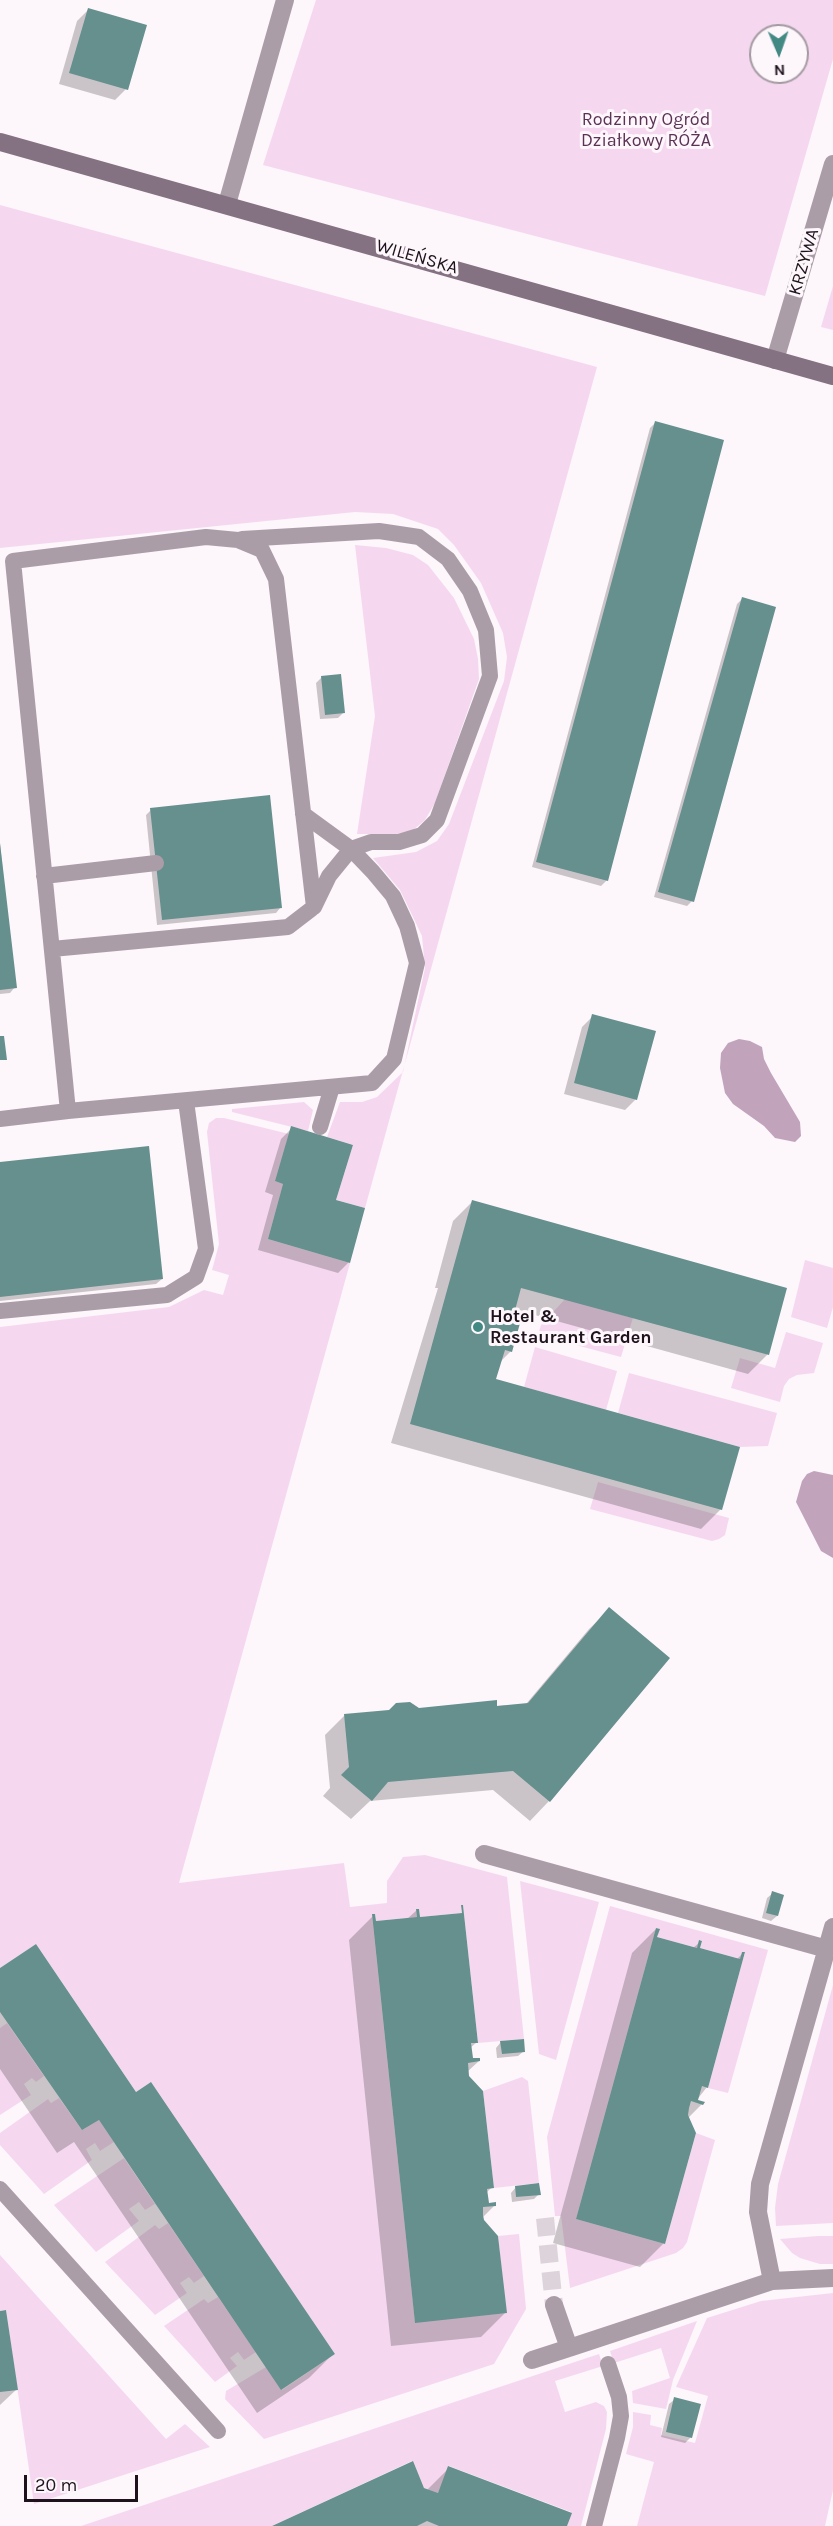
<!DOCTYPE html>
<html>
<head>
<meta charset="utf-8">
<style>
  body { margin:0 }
  #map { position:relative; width:833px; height:2526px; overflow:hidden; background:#fdf6fb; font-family:Karla,sans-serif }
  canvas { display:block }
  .north { position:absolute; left:749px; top:24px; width:60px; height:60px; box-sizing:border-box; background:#fdf6fb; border:2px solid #a49ba2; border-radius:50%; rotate:178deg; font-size:16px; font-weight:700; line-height:24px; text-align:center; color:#1e131c }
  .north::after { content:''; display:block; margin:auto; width:21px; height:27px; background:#428984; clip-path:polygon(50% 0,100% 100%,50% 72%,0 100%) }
  .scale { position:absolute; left:24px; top:2475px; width:114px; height:27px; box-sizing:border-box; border:3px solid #1e131c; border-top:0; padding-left:8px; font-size:18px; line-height:21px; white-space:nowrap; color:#1e131c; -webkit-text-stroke:4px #fdf6fb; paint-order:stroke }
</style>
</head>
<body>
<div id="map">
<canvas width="833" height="2526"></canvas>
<div class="north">N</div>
<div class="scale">20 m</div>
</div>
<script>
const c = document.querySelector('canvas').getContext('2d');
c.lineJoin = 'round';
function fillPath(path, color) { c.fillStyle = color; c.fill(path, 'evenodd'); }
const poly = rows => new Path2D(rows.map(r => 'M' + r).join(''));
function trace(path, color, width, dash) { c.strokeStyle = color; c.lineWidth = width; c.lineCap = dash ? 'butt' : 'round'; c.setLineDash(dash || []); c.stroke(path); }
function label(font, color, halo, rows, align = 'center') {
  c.font = font + ' Karla,sans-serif'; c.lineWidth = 6; c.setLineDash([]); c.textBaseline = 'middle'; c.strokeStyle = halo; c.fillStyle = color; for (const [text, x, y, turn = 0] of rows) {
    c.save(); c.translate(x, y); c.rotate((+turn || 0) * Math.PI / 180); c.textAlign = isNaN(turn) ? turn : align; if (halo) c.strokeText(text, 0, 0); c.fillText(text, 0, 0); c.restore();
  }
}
fillPath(poly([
  [316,0,833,0,833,59,765,296,263,165],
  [761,36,797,36,797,72,761,72],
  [0,205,597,367,365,1208,336,1200,353,1145,327,1137,340,1102,362,1102,377,1097,403,1072,425,968,422,936,413,917,400,890,373,858,416,852,437,841,449,824,504,681,507,657,503,633,481,583,454,545,438,529,393,514,355,512,0,548],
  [833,286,833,330,821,327],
  [355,545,386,548,413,555,428,565,454,598,474,639,478,659,479,679,435,803,425,820,412,831,397,834,357,834,375,716],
  [304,1102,313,1110,308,1131,232,1112,232,1109],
  [216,1118,224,1118,289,1134,275,1181,283,1184,268,1239,350,1263,179,1883,344,1863,350,1907,387,1903,387,1881,403,1857,425,1855,507,1877,524,2039,478,2043,463,1905,461,1905,462,1913,420,1917,419,1909,416,1909,417,1917,376,1921,375,1914,372,1915,415,2322,506,2313,498,2236,519,2234,526,2309,494,2364,264,2439,225,2399,226,2391,266,2367,282,2390,335,2354,150,2083,136,2092,36,1944,0,1968,0,1327,169,1307,204,1290,223,1295,229,1275,212,1270,219,1244,207,1132,209,1123],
  [805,1260,833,1268,833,1307,827,1328,791,1317],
  [565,1299,633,1318,621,1357,538,1335,541,1325],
  [786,1332,823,1343,814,1373,797,1375,789,1379,784,1386,780,1402,731,1388,740,1358,775,1368],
  [535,1347,617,1371,606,1410,524,1387],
  [629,1373,777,1413,768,1446,740,1447,618,1413],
  [598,1482,729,1518,725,1535,719,1539,712,1541,590,1509],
  [520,1881,599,1902,556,2060,539,2054],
  [610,1906,768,1950,728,2093,708,2088,745,1952,742,1952,740,1959,700,1948,702,1941,700,1940,697,1948,657,1937,659,1929,656,1928,576,2219,665,2244,696,2133,715,2140,687,2242,683,2248,676,2253,570,2288,561,2216,555,2216,547,2137],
  [833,1985,833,2223,776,2226,775,2208,778,2184],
  [7,2023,44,2076,36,2082,32,2078,24,2084,31,2095,0,2115,0,2028],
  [522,2077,528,2081,539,2183,494,2188,483,2091],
  [59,2098,82,2130,99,2120,114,2142,100,2151,95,2143,86,2149,92,2160,44,2194,0,2145,0,2133,48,2099,51,2103],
  [124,2158,155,2204,145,2210,139,2202,129,2209,139,2221,96,2252,54,2205],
  [168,2223,204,2276,194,2283,189,2277,180,2283,187,2293,155,2315,105,2262,155,2225,159,2229],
  [818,2236,833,2236,833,2264,820,2264,800,2258,792,2253,780,2239],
  [0,2255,166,2439,185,2424,210,2447,34,2504,6,2310,0,2311],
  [833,2293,833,2490,825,2526,637,2526,654,2462,626,2454,633,2427,633,2412,651,2415,650,2425,662,2428,661,2435,695,2443,708,2396,676,2387,707,2318,761,2301],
  [218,2297,256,2352,244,2360,238,2352,230,2358,237,2366,215,2382,164,2326,204,2299,208,2303],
  [697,2321,673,2380,666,2409,633,2403,632,2391,670,2378,661,2348,614,2363,610,2351],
  [599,2354,603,2366,555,2381,565,2412,596,2402,604,2406,607,2412,606,2429,581,2526,567,2526,571,2512,449,2466,438,2493,424,2488,412,2461,272,2526,81,2526]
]), '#f5d8ef');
fillPath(poly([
  [739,1039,750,1041,762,1047,764,1059,771,1073,800,1122,801,1136,795,1142,775,1138,764,1126,733,1104,725,1093,720,1068,721,1053,728,1043],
  [814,1471,833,1475,833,1558,821,1551,796,1502,802,1481,807,1474]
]), '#c1a4bc');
fillPath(poly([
  [88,10,126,89,115,100,59,84,77,21],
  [655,423,607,880,601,886,532,867,650,428],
  [743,598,692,901,687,906,654,897,737,604],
  [322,677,344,712,338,718,320,719,316,683],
  [151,810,281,907,276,913,157,925,146,815],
  [0,844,15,987,10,993,0,994],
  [593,1016,636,1099,625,1110,564,1094,582,1027],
  [292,1128,334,1201,349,1262,338,1273,258,1250,273,1195,265,1192,281,1139],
  [0,1163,162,1279,156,1284,0,1301],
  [472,1202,785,1289,767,1355,748,1374,513,1309,511,1351,500,1362,494,1380,721,1509,701,1529,391,1443,438,1288,435,1288,453,1221],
  [609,1610,668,1659,549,1801,530,1821,493,1790,370,1801,351,1819,323,1796,330,1788,325,1735,344,1716,526,1704,589,1629],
  [773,1893,777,1916,771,1921,762,1918,767,1898],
  [417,1910,476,2043,470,2048,471,2060,479,2061,467,2072,492,2187,486,2193,487,2204,494,2206,482,2218,505,2313,481,2337,391,2346,349,1940,373,1916,374,1923,407,1919],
  [656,1929,656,1938,693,1948,700,1942,698,1949,736,1960,743,1953,707,2087,696,2101,702,2104,688,2118,664,2243,640,2267,553,2243,632,1953],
  [0,1970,136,2094,333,2354,309,2378,257,2413,74,2142,57,2153,0,2069],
  [501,2042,524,2051,518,2056,497,2058,496,2048],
  [516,2187,539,2194,534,2199,512,2202,511,2193],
  [0,2312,17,2389,0,2405],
  [675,2399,691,2437,685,2443,661,2437,669,2404],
  [449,2468,565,2526,275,2526,423,2489,426,2491]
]), '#0003');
fillPath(poly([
  [88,8,147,25,128,90,69,73],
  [655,421,724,440,608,881,536,862],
  [742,597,776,607,694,902,658,892],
  [341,674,345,713,325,715,321,676],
  [270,795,282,908,162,920,150,808],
  [0,843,17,988,0,990],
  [592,1014,656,1031,637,1100,574,1083],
  [0,1036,4,1036,7,1060,0,1060],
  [291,1126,353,1145,336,1200,365,1208,350,1263,268,1239,283,1184,275,1181],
  [149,1146,163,1279,0,1297,0,1162],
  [472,1200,787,1288,769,1355,521,1288,514,1314,522,1316,512,1352,505,1350,496,1379,740,1447,722,1510,410,1424],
  [609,1607,670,1658,550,1802,513,1771,388,1782,372,1801,341,1775,349,1767,344,1714,389,1710,396,1703,410,1702,419,1708,497,1700,497,1706,528,1703],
  [772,1891,784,1895,778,1916,766,1913],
  [461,1905,463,1905,478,2043,471,2043,473,2058,480,2058,480,2061,468,2063,469,2076,483,2091,494,2188,487,2189,489,2203,496,2202,496,2206,483,2207,483,2215,484,2220,498,2236,507,2313,415,2323,372,1914,375,1914,376,1921,417,1917,416,1909,419,1909,420,1917,462,1913],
  [656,1928,660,1929,657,1937,697,1948,699,1940,702,1941,700,1948,740,1959,742,1952,745,1952,708,2088,702,2086,698,2100,705,2102,703,2105,691,2101,689,2108,688,2115,696,2133,665,2244,576,2219],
  [36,1944,136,2092,151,2082,335,2354,281,2390,99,2120,82,2130,0,2012,0,1968],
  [524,2039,525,2052,502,2054,500,2041],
  [539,2183,541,2195,516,2197,515,2186],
  [6,2310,18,2390,0,2392,0,2311],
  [674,2397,701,2404,692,2438,666,2432],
  [413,2461,424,2488,438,2493,448,2466,572,2513,567,2526,439,2526,427,2521,417,2526,272,2526]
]), '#65908d');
trace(poly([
  [545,2218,554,2305]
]), '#dcd4da', 18, [18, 9]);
trace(poly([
  [44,876,156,863],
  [52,949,288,927,314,907,329,876,351,849,371,842,399,842,422,835,437,820,490,676,486,630,470,591,448,559,419,537,379,531,242,539],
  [68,1111,372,1083,394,1059,417,963,407,926,393,896,373,872,351,849,303,814],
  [0,1119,68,1111,13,561,206,537,238,540,262,550,276,579,314,907],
  [320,1127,332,1087],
  [0,1311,167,1295,196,1277,206,1249,186,1101],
  [0,2189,218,2431],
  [594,2526,617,2438,621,2416,619,2397,608,2364]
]), '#aa9da7', 16);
trace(poly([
  [227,204,285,0],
  [775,360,833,164],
  [484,1854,827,1949],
  [833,1927,760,2184,758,2212,772,2281,833,2278],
  [554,2305,569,2348,772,2281],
  [532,2360,569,2348]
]), '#aa9da7', 18);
trace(poly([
  [0,142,833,376]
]), '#847181', 18);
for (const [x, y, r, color] of [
  [478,1327,6,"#428984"]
]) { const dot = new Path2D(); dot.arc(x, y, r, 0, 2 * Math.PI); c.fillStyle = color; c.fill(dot); trace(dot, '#fdf6fb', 2); }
label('18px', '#5a3254', '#fdf6fb', [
  ["Rodzinny Ogród",646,120],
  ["Działkowy RÓŻA",646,141]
]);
label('18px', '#1e131c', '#fdf6fb', [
  ["WILEŃSKA",417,257,16],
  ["KRZYWA",804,262,-74]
]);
label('bold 18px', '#1e131c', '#fdf6fb', [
  ["Hotel &",490,1317],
  ["Restaurant Garden",490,1338]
], 'left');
</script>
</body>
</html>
